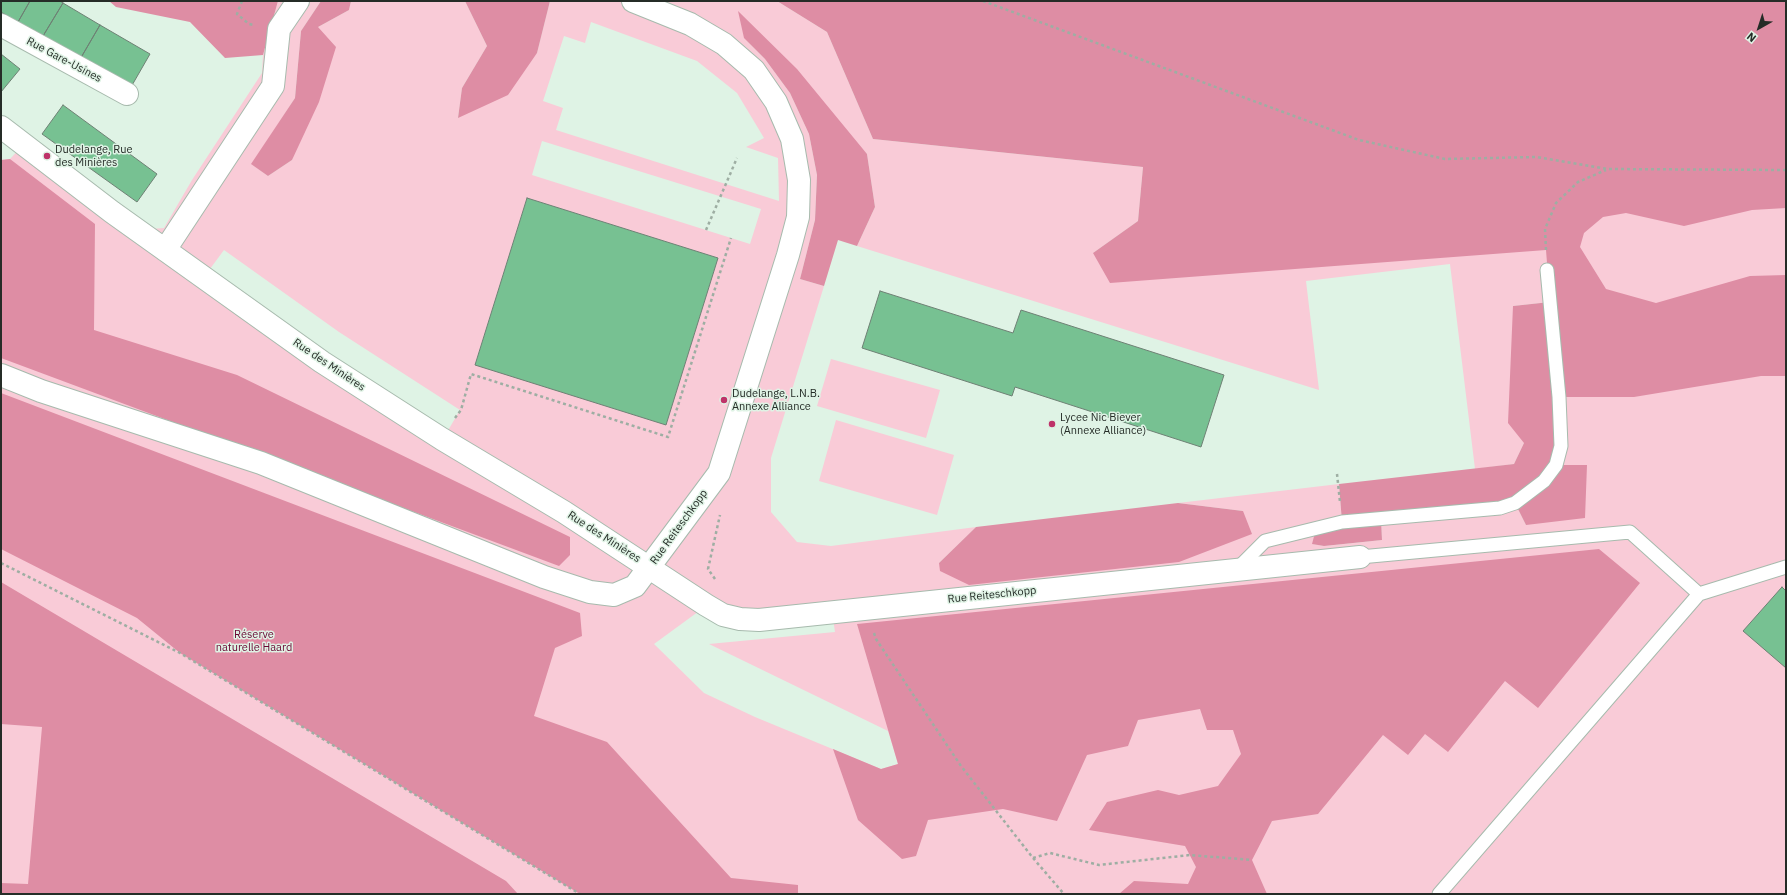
<!DOCTYPE html>
<html>
<head>
<meta charset="utf-8">
<style>
  body { margin:0 }
  #map { position:relative; width:1787px; height:895px; overflow:hidden; background:#dff3e5; font-family:"IBM Plex Sans",sans-serif }
  canvas { display:block }
  .frame { position:absolute; inset:0; border:2px solid #252c27; pointer-events:none }
  .north { position:absolute; left:1739px; top:8px; width:40px; height:40px; -webkit-text-stroke:3px #dff3e5; paint-order:stroke; rotate:219deg; font-size:11px; font-weight:700; line-height:16px; text-align:center; color:#252c27 }
  .north::after { content:''; display:block; margin:auto; width:14px; height:18px; background:#252c27; clip-path:polygon(50% 0,100% 100%,50% 72%,0 100%) }
</style>
</head>
<body>
<div id="map">
<canvas width="1787" height="895"></canvas>
<div class="frame"></div>
<div class="north">N</div>
</div>
<script>
const c = document.querySelector('canvas').getContext('2d');
c.lineJoin = 'round';
function fillPath(path, color) { c.fillStyle = color; c.fill(path, 'evenodd'); }
const poly = rows => new Path2D(rows.map(r => 'M' + r).join(''));
function trace(path, color, width, dash) { c.strokeStyle = color; c.lineWidth = width; c.lineCap = dash ? 'butt' : 'round'; c.setLineDash(dash || []); c.stroke(path); }
function label(font, color, halo, rows, align = 'center') {
  c.font = font + ' "IBM Plex Sans",sans-serif'; c.lineWidth = 3; c.setLineDash([]); c.textBaseline = 'middle'; c.strokeStyle = halo; c.fillStyle = color; for (const [text, x, y, turn = 0] of rows) {
    c.save(); c.translate(x, y); c.rotate((+turn || 0) * Math.PI / 180); c.textAlign = isNaN(turn) ? turn : align; if (halo) c.strokeText(text, 0, 0); c.fillText(text, 0, 0); c.restore();
  }
}
fillPath(poly([
  [278,1,321,1,301,31,295,98,252,164,268,176,292,160,318,27,349,10,351,1,465,1,487,46,462,88,458,118,537,53,550,1,777,1,827,32,873,139,1143,167,1138,221,1093,253,1786,1,1786,894,1,894,1,160,10,159,24,144,137,230,164,228,192,180,262,73,263,55],
  [591,22,697,61,737,93,764,138,746,147,778,158,779,201,556,130,563,108,543,101,564,36,585,43],
  [744,38,867,154,875,207,857,246,1319,390,1306,281,1450,264,1475,469,1514,464,1524,443,1513,306,1550,302,1556,465,1526,525,1515,503,1381,519,1382,540,1324,546,1313,544,1342,522,1339,484,1178,503,1243,511,939,563,976,527,831,546,797,542,771,512,771,458,824,286,800,279,815,220,817,175,809,134,790,93,765,59],
  [542,141,761,209,750,244,532,175],
  [527,198,718,258,666,425,475,364],
  [224,250,339,332,460,410,443,439,204,277],
  [706,606,759,620,832,612,835,632,709,644,888,731,898,764,881,769,755,717,704,693,654,644],
  [831,359,940,390,926,438,817,406],
  [836,420,954,455,937,515,819,481]
]), '#f9cbd7');
fillPath(poly([
  [109,1,278,1,263,55,225,58,190,22,116,7],
  [321,1,351,1,349,10,318,27,336,47,319,102,292,160,268,176,251,164,295,98,301,31],
  [465,1,550,1,537,53,508,95,458,118,462,88,487,46],
  [777,1,1786,1,1786,208,1752,210,1684,226,1626,213,1603,217,1584,233,1580,247,1606,289,1656,303,1750,276,1786,275,1786,376,1761,376,1634,397,1559,397,1556,465,1587,465,1585,518,1526,525,1515,503,1381,519,1382,540,1324,546,1312,544,1316,529,1342,522,1339,484,1514,464,1524,443,1508,423,1513,306,1550,302,1546,250,1110,283,1093,253,1138,221,1143,167,873,139,827,32],
  [738,11,797,69,867,154,875,207,857,246,838,240,824,286,800,279,815,220,817,175,809,134,790,93,765,59,744,38],
  [10,159,95,224,94,330,237,375,570,537,570,555,559,566,1,358,1,160],
  [1,393,580,613,582,636,555,648,534,716,607,742,731,878,798,885,798,894,580,894,180,653,137,618,1,549],
  [1178,503,1243,511,1252,534,1179,562,969,585,940,571,939,563,976,527],
  [1599,549,1640,583,1538,708,1505,681,1448,752,1425,734,1408,755,1383,735,1318,814,1272,821,1252,860,1267,894,1119,894,1134,881,1188,884,1196,867,1185,846,1089,830,1107,802,1158,790,1179,795,1218,786,1241,754,1233,730,1207,730,1200,709,1138,720,1128,746,1087,755,1057,821,1003,809,928,820,916,856,902,859,858,820,833,749,881,769,898,764,857,624],
  [1,582,506,881,518,894,1,894,1,883,28,884,42,727,1,724]
]), '#de8da4');
const building = poly([
  [1,1,30,1,18,22,1,12,1,1],
  [30,1,60,1,63,3,43,36,18,22,30,1],
  [63,3,100,25,79,61,43,36,63,3],
  [100,25,150,54,131,87,79,61,100,25],
  [1,54,20,69,1,92,1,54],
  [63,105,157,174,137,202,42,134,63,105],
  [527,198,718,258,666,425,475,365,527,198],
  [880,291,1013,333,1021,310,1224,375,1201,447,1015,387,1012,396,862,348,880,291],
  [1782,587,1786,591,1786,668,1743,631,1782,587]
]);
fillPath(building, '#77c192');
trace(building, '#6e8074', 1);
const service = poly([
  [1360,557,1630,532,1699,594,1786,567],
  [1237,569,1265,541,1342,522,1500,508,1515,503,1544,481,1556,465,1561,446,1559,397,1547,270],
  [1439,894,1699,594]
]);
const minor = poly([
  [1,25,127,94],
  [1,127,112,212,322,362,442,439,564,512,706,605,723,615,740,619,759,620,1360,557],
  [165,250,273,86,279,29,298,1],
  [1,375,41,391,261,463,544,577,590,592,614,595,635,586,719,473,788,255,798,217,799,180,792,139,776,102,754,70,724,44,690,24,633,1]
]);
trace(service, '#a7baad', 15);
trace(minor, '#a7baad', 24);
trace(poly([
  [242,1,237,14,249,24,254,25],
  [983,1,1359,140,1445,159,1536,157,1607,169,1786,170],
  [706,230,737,158],
  [1546,250,1545,229,1556,203,1578,182,1606,170],
  [455,418,461,410,471,374,668,437,731,238],
  [1337,474,1340,502],
  [1,563,180,653,580,894],
  [715,579,708,569,720,515],
  [874,633,876,639,961,766,1033,858,1064,894],
  [1033,858,1050,853,1099,865,1190,855,1252,860]
]), '#9eaea3', 2.5, [3, 3]);
trace(service, '#fff', 13);
trace(minor, '#fff', 22);
for (const [x, y, r, color] of [
  [47,156,4,"#be3269"],
  [724,400,4,"#be3269"],
  [1052,424,4,"#be3269"]
]) { const dot = new Path2D(); dot.arc(x, y, r, 0, 2 * Math.PI); c.fillStyle = color; c.fill(dot); trace(dot, '#dff3e5', 1.5); }
label('11px', '#252c27', '#dff3e5', [
  ["Rue Gare-Usines",64,60,28],
  ["Rue des Minières",329,365,34],
  ["Rue Reiteschkopp",679,527,-54],
  ["Rue des Minières",604,537,33],
  ["Rue Reiteschkopp",992,595,-6]
]);
label('11px', '#252c27', '#dff3e5', [
  ["Dudelange, Rue",55,150],
  ["des Minières",55,163],
  ["Dudelange, L.N.B.",732,394],
  ["Annexe Alliance",732,407],
  ["Lycee Nic Biever",1060,418],
  ["(Annexe Alliance)",1060,431]
], 'left');
label('11px', '#680532', '#dff3e5', [
  ["Réserve",254,635],
  ["naturelle Haard",254,648]
]);
</script>
</body>
</html>
